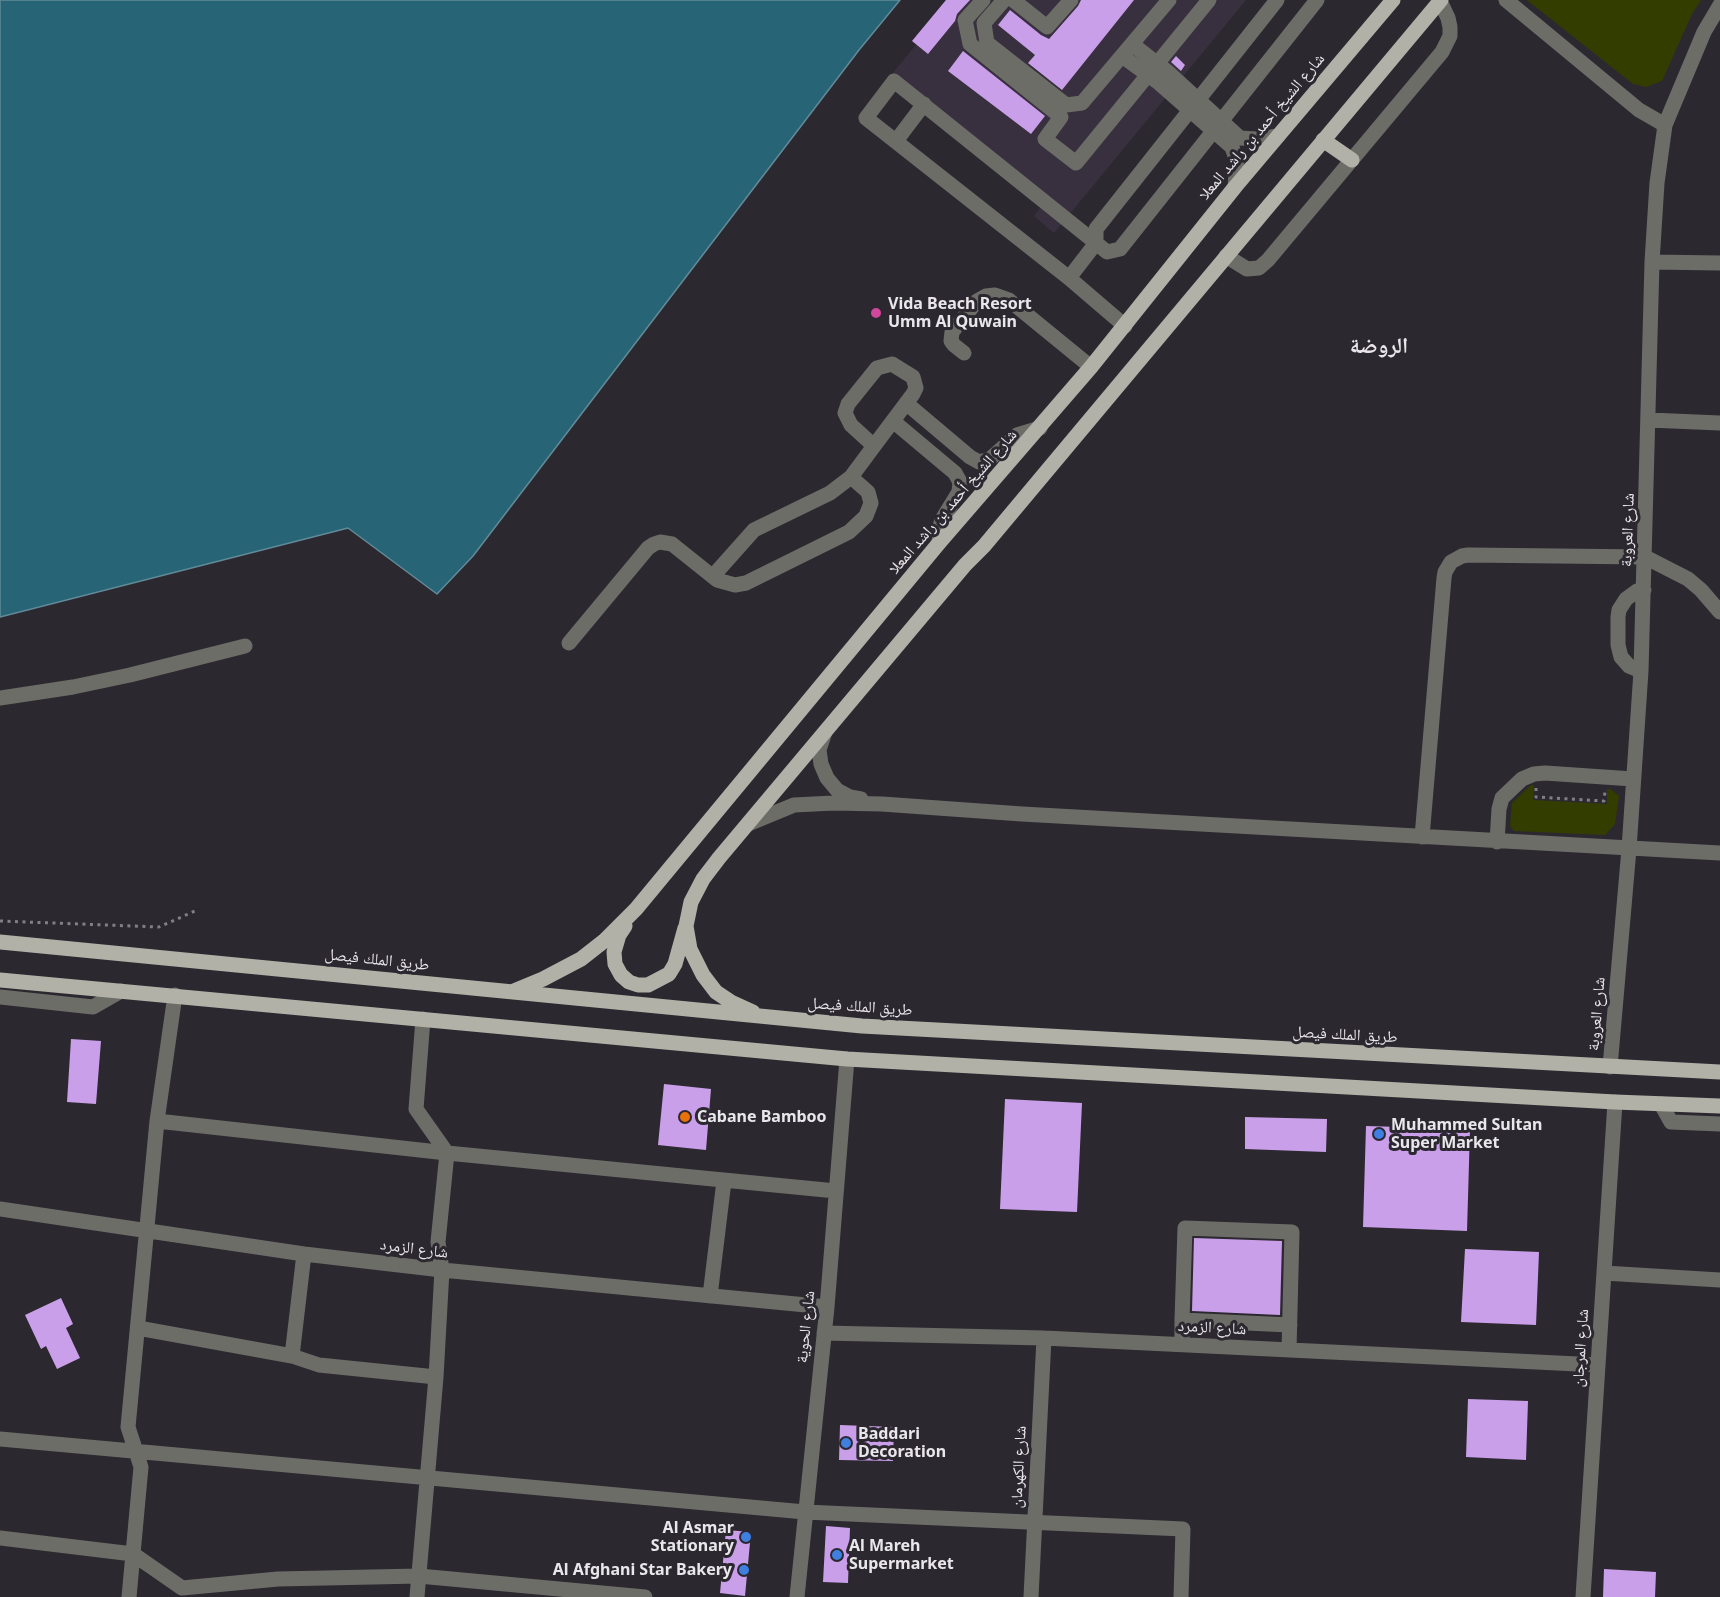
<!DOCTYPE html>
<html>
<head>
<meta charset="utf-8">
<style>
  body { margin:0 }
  canvas { display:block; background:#2c2830 }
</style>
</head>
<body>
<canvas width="1720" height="1597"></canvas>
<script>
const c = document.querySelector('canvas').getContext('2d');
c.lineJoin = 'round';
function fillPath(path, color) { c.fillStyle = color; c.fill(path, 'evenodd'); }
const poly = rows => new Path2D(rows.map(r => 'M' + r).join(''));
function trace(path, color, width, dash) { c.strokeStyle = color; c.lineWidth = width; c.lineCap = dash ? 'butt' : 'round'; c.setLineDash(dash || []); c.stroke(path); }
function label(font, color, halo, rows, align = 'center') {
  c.font = font + ' "Noto Sans","Noto Naskh Arabic",sans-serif'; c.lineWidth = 6; c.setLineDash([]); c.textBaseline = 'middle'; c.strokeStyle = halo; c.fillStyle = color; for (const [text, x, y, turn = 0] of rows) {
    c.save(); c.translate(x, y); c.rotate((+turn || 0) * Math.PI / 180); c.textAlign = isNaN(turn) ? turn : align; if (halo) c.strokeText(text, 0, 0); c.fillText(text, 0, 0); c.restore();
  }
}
fillPath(poly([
  [953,0,1246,0,1054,233,1034,216,1048,198,892,74]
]), '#38303e');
fillPath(poly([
  [1527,0,1701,0,1692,14,1662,81,1646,87,1633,84],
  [1531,785,1534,785,1533,800,1607,804,1607,789,1610,789,1619,796,1615,824,1605,835,1514,831,1510,826,1512,803]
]), '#343d00');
const water = poly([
  [0,0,900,0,859,50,473,556,437,594,348,528,0,617,0,0]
]);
fillPath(water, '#276475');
trace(water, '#628b99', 1.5);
fillPath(poly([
  [946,0,970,0,957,14,955,21,928,54,912,41],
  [1081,0,1134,0,1062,90,1028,63,1035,55,998,25,1010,10,1041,35,1049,39,1078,6],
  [963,51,1045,116,1031,134,948,71],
  [1176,56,1185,65,1181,71,1171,62],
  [71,1039,101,1041,96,1104,67,1102],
  [664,1084,711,1089,706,1150,658,1145],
  [1005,1099,1082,1103,1077,1212,1000,1209],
  [1245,1117,1327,1119,1326,1152,1245,1149],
  [1366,1126,1470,1129,1467,1231,1363,1227],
  [1194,1238,1282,1241,1280,1315,1192,1311],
  [1465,1249,1539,1252,1536,1325,1461,1322],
  [61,1298,73,1324,66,1328,80,1358,57,1369,46,1346,41,1349,25,1315],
  [1468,1399,1528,1401,1526,1460,1466,1457],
  [840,1425,894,1427,893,1461,839,1460],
  [826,1526,850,1528,848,1583,823,1582],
  [726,1530,751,1532,745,1596,720,1593],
  [1604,1569,1656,1572,1655,1597,1603,1597]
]), '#ca9fe9');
trace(poly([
  [1536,788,1536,797,1604,801,1605,791],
  [0,921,159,927,195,911]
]), '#827f85', 3, [3, 4.5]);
trace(poly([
  [983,0,965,20,970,44,1061,117,1045,139,1076,163,1209,0],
  [1004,0,984,23,987,43,1066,105,1082,103,1169,0],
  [1013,0,1047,27,1071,0],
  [1277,0,1096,229,1096,243,1107,252,1120,249,1317,0],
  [1506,0,1639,110,1665,125],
  [1132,44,1169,73,1240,138,1256,139,1278,136],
  [1122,56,1159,83,1232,147,1237,162,1235,187],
  [896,141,924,104],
  [1226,256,1247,269,1259,268,1268,260,1442,52,1450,36,1450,27,1448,18,1440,1],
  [1652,262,1720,263],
  [1069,278,1096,243,894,81,866,118,1069,278,1125,326],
  [964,353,954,345,951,341,952,332,977,301,986,296,995,295,1009,300,1091,367],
  [906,403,970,457,979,462,990,459,1017,435,1040,428],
  [1649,420,1720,423],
  [893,421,955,473,960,482,959,492,943,518,940,526,939,543],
  [713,576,754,530,830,493,851,477,874,446,913,394,916,388,913,377,892,364,877,368,848,404,845,413,851,425,874,446],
  [569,643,648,548,654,544,660,542,672,544,717,580,735,585,746,583,849,532,866,516,871,503,868,492,851,477],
  [1641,671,1629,666,1621,657,1618,645,1618,617,1619,610,1626,599,1637,591,1644,590],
  [0,698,73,687,130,675,245,646],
  [825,732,819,750,821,764,827,778,837,790,850,797,861,799],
  [748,824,794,805,834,803,882,804,1022,814,1720,853],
  [1422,837,1444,578,1445,572,1451,562,1462,556,1468,555,1645,557,1688,579,1701,590,1720,612],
  [1497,842,1499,809,1502,798,1522,779,1534,774,1545,773,1633,779],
  [0,997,93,1007,121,991],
  [423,1019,416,1109,447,1153,836,1191],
  [1610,1067,1629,849,1641,671,1652,262,1657,183,1665,125,1704,32,1720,5],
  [1661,1104,1671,1122,1720,1124],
  [157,1121,447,1153,438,1242,442,1270,436,1377,417,1597],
  [0,1209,304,1254,442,1270,827,1307],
  [1604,1273,1720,1280],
  [710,1296,724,1181],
  [1182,1320,1185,1228,1292,1232,1289,1350],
  [138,1328,292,1356,304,1254],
  [824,1333,1044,1338,1598,1365],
  [1182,1344,1182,1320,1290,1325],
  [292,1356,319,1365,436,1377],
  [0,1439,805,1512,1183,1529,1181,1597],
  [0,1538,133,1554,182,1588,278,1579,419,1576,645,1597],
  [129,1597,141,1467,128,1427,157,1121,175,995],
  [797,1597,827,1307,847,1059],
  [1031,1597,1044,1338],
  [1583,1597,1615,1102]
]), '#6d6d68', 15);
trace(poly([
  [1323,140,1352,160],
  [625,926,619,935,614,952,615,964,621,975,629,982,638,985,648,985,669,974,675,964,685,928],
  [0,942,862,1026,1720,1072],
  [0,980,847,1059,1615,1102,1720,1106],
  [514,991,543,979,581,959,604,941,636,909,939,543,1091,367,1235,187,1393,0],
  [753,1012,731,1002,716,992,703,975,690,949,686,926,691,902,703,879,719,858,965,565,984,546,1441,0]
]), '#b1b1a7', 15);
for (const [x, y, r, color] of [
  [876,313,6,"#d1479c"],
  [685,1117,6,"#e8710a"],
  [1379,1134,6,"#3f7fe0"],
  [846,1443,6,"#3f7fe0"],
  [746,1537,6,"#3f7fe0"],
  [837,1555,6,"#3f7fe0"],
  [744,1570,6,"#3f7fe0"]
]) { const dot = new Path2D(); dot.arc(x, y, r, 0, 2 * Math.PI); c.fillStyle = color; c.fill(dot); trace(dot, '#2c2830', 2); }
label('16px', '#eae7ec', '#2c2830', [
  ["شارع الشيخ أحمد بن راشد المعلا",1262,127,-50],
  ["شارع الشيخ أحمد بن راشد المعلا",953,502,-49],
  ["شارع العروبة",1628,530,-88],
  ["طريق الملك فيصل",377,960,6],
  ["طريق الملك فيصل",860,1007,4],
  ["شارع العروبة",1597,1014,-85],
  ["طريق الملك فيصل",1345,1035,3],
  ["شارع الزمرد",414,1249,7],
  ["شارع الحوية",806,1327,-84],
  ["شارع الزمرد",1212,1328,3],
  ["شارع المرجان",1581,1348,-86],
  ["شارع الكهرمان",1019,1467,-87]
]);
label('bold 16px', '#eae7ec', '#2c2830', [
  ["Vida Beach Resort",888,304],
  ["Umm Al Quwain",888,322],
  ["Cabane Bamboo",697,1117],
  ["Muhammed Sultan",1391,1125],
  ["Super Market",1391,1143],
  ["Baddari",858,1434],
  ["Decoration",858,1452],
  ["Al Asmar",734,1528,"right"],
  ["Stationary",734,1546,"right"],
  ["Al Mareh",849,1546],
  ["Supermarket",849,1564],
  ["Al Afghani Star Bakery",732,1570,"right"]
], 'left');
label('bold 22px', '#eae7ec', '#2c2830', [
  ["الروضة",1379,347]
]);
</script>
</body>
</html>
